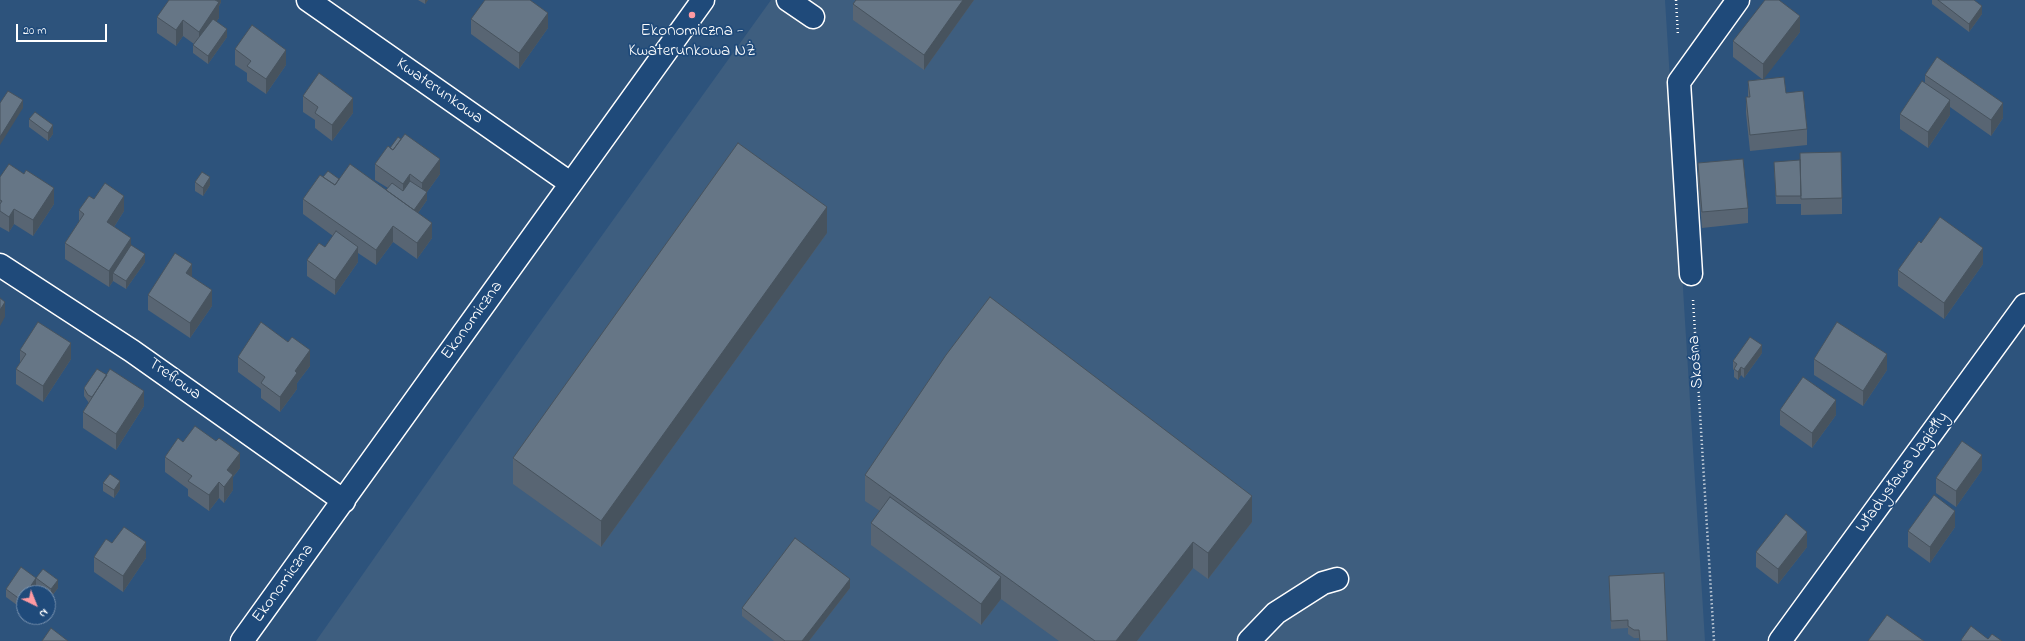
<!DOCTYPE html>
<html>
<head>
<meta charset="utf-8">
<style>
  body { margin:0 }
  #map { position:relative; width:2025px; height:641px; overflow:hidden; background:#2d537c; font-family:"Indie Flower",sans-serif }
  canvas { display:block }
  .north { position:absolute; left:16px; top:585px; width:40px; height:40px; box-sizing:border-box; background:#1f4a7a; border:1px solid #7992af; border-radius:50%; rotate:137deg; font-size:11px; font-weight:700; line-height:16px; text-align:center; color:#fff }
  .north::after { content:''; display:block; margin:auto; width:14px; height:18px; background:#ff9aa2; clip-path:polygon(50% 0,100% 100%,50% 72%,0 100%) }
  .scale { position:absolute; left:16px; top:24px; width:91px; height:18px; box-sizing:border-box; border:2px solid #fff; border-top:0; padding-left:5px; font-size:12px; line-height:14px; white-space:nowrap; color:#fff; -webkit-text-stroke:3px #1f4a7a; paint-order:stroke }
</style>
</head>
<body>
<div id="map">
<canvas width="2025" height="641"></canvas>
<div class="north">N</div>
<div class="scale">20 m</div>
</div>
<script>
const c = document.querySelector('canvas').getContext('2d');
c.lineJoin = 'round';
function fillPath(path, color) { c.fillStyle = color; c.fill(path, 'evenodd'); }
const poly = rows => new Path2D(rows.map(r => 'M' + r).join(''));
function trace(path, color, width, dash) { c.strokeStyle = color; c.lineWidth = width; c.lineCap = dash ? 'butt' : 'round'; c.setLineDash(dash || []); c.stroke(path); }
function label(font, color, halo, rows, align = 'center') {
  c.font = font + ' "Indie Flower",sans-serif'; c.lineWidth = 3.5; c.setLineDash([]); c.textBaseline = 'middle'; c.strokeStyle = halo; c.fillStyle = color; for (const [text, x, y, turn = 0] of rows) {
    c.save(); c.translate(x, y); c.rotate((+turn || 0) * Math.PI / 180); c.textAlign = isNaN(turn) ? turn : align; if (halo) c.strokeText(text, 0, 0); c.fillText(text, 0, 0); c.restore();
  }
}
fillPath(poly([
  [771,0,1665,0,1705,641,316,641,537,326]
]), '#3e5e7f');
const minor = poly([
  [308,0,570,183],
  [788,0,813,17],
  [0,265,132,351,344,501],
  [1691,274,1679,82,1738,0],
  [242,641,703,0],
  [1249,641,1276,613,1323,583,1337,579],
  [1780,641,2025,305]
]);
trace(minor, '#fff', 25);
trace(poly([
  [1676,0,1678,36],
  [1693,300,1714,641]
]), '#fff', 2.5, [1, 3]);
trace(minor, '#1f4a7a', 22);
fillPath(poly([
  [221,0,221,2,219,6,219,18,216,22,227,37,208,64,193,53,193,45,194,44,183,36,176,46,157,33,157,17],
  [418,0,428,0,425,4],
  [974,0,924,70,853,20,853,4],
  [1932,0,1974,0,1982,14,1969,32,1932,4],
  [471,19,548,28,519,69,471,34],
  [1800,32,1763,79,1786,93,1807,129,1807,145,1750,151,1746,113,1746,97,1748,97,1748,81,1762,79,1733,57,1733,41],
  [235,49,286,65,266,94,247,81,247,73,235,65],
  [1925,75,2003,118,1991,136,1950,107,1950,115,1928,148,1900,129,1900,114,1925,83],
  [303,96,353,113,332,141,315,128,315,120,303,112],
  [29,119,53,134,48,141,29,127],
  [390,148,440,174,427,192,427,200,418,213,432,238,417,259,393,242,376,265,358,253,358,262,335,295,307,276,307,260,325,247,333,236,303,214,303,199,323,177,339,179,386,190,388,188,375,180,375,164],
  [1774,162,1842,198,1842,214,1801,215,1801,204,1776,204],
  [1698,163,1748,208,1748,223,1702,228,1698,179],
  [0,177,54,204,33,236,14,224,9,232,0,227],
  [195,182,210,185,203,196,195,191],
  [94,199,124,211,114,227,131,245,145,262,126,289,113,281,109,287,65,259,65,243,79,222,79,210],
  [827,233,601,547,513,484,513,458],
  [1983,264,1944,319,1898,286,1898,270],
  [192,277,212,306,190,338,148,310,148,295],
  [20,350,71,359,43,402,16,384,16,369,20,363],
  [1762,353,1744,378,1741,375,1738,380,1734,377,1734,370,1733,369,1733,361],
  [238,357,310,366,297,383,297,389,280,412,261,398,261,389,238,372],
  [1814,359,1887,370,1863,406,1814,375],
  [84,388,144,406,116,450,83,428,83,412,89,403,84,396],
  [1780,410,1836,415,1812,448,1780,425],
  [183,442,240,468,233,477,233,490,224,503,219,498,209,511,188,496,188,489,165,472,165,457],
  [1982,470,1956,507,1936,493,1936,478],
  [865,475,1252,522,1208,579,1193,568,1137,641,1059,641,1001,599,981,625,871,545,871,523,880,511,865,501],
  [103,483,120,489,114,498,103,491],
  [1955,527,1930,563,1908,547,1908,531],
  [112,543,146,558,123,592,94,572,94,557],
  [1807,547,1778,584,1756,567,1756,552],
  [1609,576,1667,641,1639,641,1639,638,1634,638,1628,634,1628,628,1611,629],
  [36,578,58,588,51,597,48,595,48,593,45,593,36,586,24,593,24,604,21,608,6,597,6,589],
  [850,588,809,641,774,641,742,616,742,608]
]), '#586573');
fillPath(poly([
  [213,0,221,0,221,2,219,6,219,18,199,47,199,32],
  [425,0,428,0,425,4],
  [963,0,974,0,924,70,924,55],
  [1982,6,1982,14,1969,32,1969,24],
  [548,13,548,28,519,69,519,53],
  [1800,16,1800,32,1763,80,1763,64],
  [183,20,183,36,176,46,176,30],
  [227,29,227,37,208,64,208,56],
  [286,50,286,65,266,94,266,79],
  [353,98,353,113,332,141,332,125],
  [23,100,23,108,0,145,0,137],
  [1950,100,1950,115,1928,148,1928,132],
  [2003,103,2003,118,1991,136,1991,120],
  [53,125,53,134,48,141,48,133],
  [440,159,440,174,427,192,427,200,411,223,411,215,422,198,422,183],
  [410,174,410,189,403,199,403,184],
  [210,177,210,185,203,196,203,188],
  [54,188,54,204,33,236,33,220],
  [124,196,124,211,107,238,107,222],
  [827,207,827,233,601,547,601,521],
  [14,209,14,224,9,232,9,217],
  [432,223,432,238,417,259,417,243],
  [393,226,393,242,376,265,376,250],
  [131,238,131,253,113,273,113,281,109,287,109,271],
  [358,247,358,262,335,295,335,280],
  [1983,248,1983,264,1944,319,1944,303],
  [145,254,145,262,126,289,126,281],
  [192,264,192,279,186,273],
  [212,290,212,306,190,338,190,323],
  [5,302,5,317,0,326,0,310],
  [71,343,71,359,43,402,43,386],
  [1762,345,1762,353,1744,378,1744,369],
  [310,350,310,366,297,383,297,389,280,412,280,397,295,371],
  [1887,354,1887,370,1863,406,1863,391],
  [1741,367,1741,375,1738,380,1738,372],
  [144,391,144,406,116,450,116,434],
  [1836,400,1836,415,1812,448,1812,433],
  [240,453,240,468,233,477,233,490,224,503,224,487,227,470],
  [1982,455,1982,470,1956,507,1956,491],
  [120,481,120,489,114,498,114,490],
  [219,482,219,498,209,511,209,495],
  [1252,496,1252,522,1208,579,1208,553],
  [1955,511,1955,527,1930,563,1930,547],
  [1807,532,1807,547,1778,584,1778,569],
  [146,542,146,558,123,592,123,576],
  [1193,542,1193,568,1137,641,1116,641],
  [1001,577,1001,599,981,625,981,604],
  [36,578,36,586,31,593,26,593],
  [850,579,850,588,809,641,802,641],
  [58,580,58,588,51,597,51,589],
  [24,596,24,604,21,608,21,600]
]), '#47535e');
const building = poly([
  [169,0,215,0,219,2,199,32,183,20,176,30,157,17,169,0],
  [485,0,530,0,548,13,519,53,471,19,485,0],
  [856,0,963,0,924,55,853,4,856,0],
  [1765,0,1779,0,1800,16,1763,64,1733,41,1765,0],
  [1938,0,1974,0,1982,6,1969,24,1938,0],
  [213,19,227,29,208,56,193,45,213,19],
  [252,25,286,50,266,79,247,66,251,61,235,49,252,25],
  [1937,57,2003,103,1991,120,1925,75,1937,57],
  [319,73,353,98,332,125,315,113,318,107,303,96,319,73],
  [1784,77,1786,93,1803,91,1807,129,1750,135,1746,97,1750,97,1748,81,1784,77],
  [1922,81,1950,100,1928,132,1900,114,1922,81],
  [8,91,23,100,0,137,0,103,8,91],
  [35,112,53,125,48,133,29,119,35,112],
  [405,134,440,159,422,183,410,174,403,184,375,164,388,146,393,150,405,134],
  [398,137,401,139,393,150,390,148,398,137],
  [738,143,827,207,601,521,513,458,738,143],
  [1841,152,1842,198,1801,199,1800,153,1841,152],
  [1743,159,1748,208,1702,212,1698,163,1743,159],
  [1800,160,1801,196,1776,196,1774,162,1800,160],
  [9,164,24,174,26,170,54,188,33,220,14,209,9,217,0,211,0,204,2,201,0,200,0,177,9,164],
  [350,164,432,223,417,243,393,226,376,250,303,199,320,175,335,185,350,164],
  [328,171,339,179,335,185,323,177,328,171],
  [202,172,210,177,203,188,195,182,202,172],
  [410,181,427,192,414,210,386,190,392,183,403,191,410,181],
  [105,183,124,196,107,222,131,238,109,271,65,243,84,214,79,210,89,196,94,199,105,183],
  [1940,217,1983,248,1944,303,1898,270,1919,241,1921,243,1940,217],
  [336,231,358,247,335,280,307,260,319,243,325,247,336,231],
  [131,245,145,254,126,281,113,273,131,245],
  [175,253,192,264,186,273,212,290,190,323,148,295,175,253],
  [990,297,1252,496,1208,553,1193,542,1116,641,1095,641,865,475,946,355,990,297],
  [0,298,5,302,0,310,0,298],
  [38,322,71,343,43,386,16,369,26,354,20,350,38,322],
  [261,322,288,342,292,337,310,350,295,371,297,373,280,397,261,383,265,377,238,357,261,322],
  [1837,322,1887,354,1863,391,1814,359,1837,322],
  [1750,337,1762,345,1744,369,1741,367,1738,372,1734,369,1737,364,1733,361,1750,337],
  [97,369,107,375,92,397,88,395,84,388,97,369],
  [110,369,144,391,116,434,83,412,110,369],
  [1803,377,1836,400,1812,433,1780,410,1803,377],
  [195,426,216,441,219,438,240,453,227,470,233,475,224,487,219,482,209,495,188,481,192,476,165,457,178,438,183,442,195,426],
  [1962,441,1982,455,1956,491,1936,478,1962,441],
  [110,474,120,481,114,490,103,483,110,474],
  [1934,495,1955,511,1930,547,1908,531,1934,495],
  [890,497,1001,577,981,604,871,523,890,497],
  [1786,514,1807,532,1778,569,1756,552,1786,514],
  [124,527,146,542,123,576,94,557,106,539,112,543,124,527],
  [795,538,850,579,802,641,785,641,742,608,795,538],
  [21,567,36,578,43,569,58,580,51,589,36,578,26,593,24,593,24,596,21,600,6,589,21,567],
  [1664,573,1667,641,1640,641,1639,630,1634,630,1628,626,1628,620,1611,621,1609,576,1664,573],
  [1887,615,1924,641,1868,641,1887,615],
  [1971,626,1988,639,1992,634,2002,641,1962,641,1961,640,1971,626],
  [51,628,68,641,42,641,51,628]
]);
fillPath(building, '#667686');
trace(building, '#47535e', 1);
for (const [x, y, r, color] of [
  [692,15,4,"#ff9aa2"]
]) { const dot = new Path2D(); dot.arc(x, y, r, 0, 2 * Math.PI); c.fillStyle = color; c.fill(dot); trace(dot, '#1f4a7a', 1.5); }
label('17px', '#fff', '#1f4a7a', [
  ["Ekonomiczna -",692,32],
  ["Kwaterunkowa NŻ",692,52]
]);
label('17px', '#fff', '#1f4a7a', [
  ["Kwaterunkowa",439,92,35],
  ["Ekonomiczna",473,321,-54],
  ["Skośna",1697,362,-94],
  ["Treflowa",174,380,35],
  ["Władysława Jagiełły",1903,473,-54],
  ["Ekonomiczna",284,584,-54]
]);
</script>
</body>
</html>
